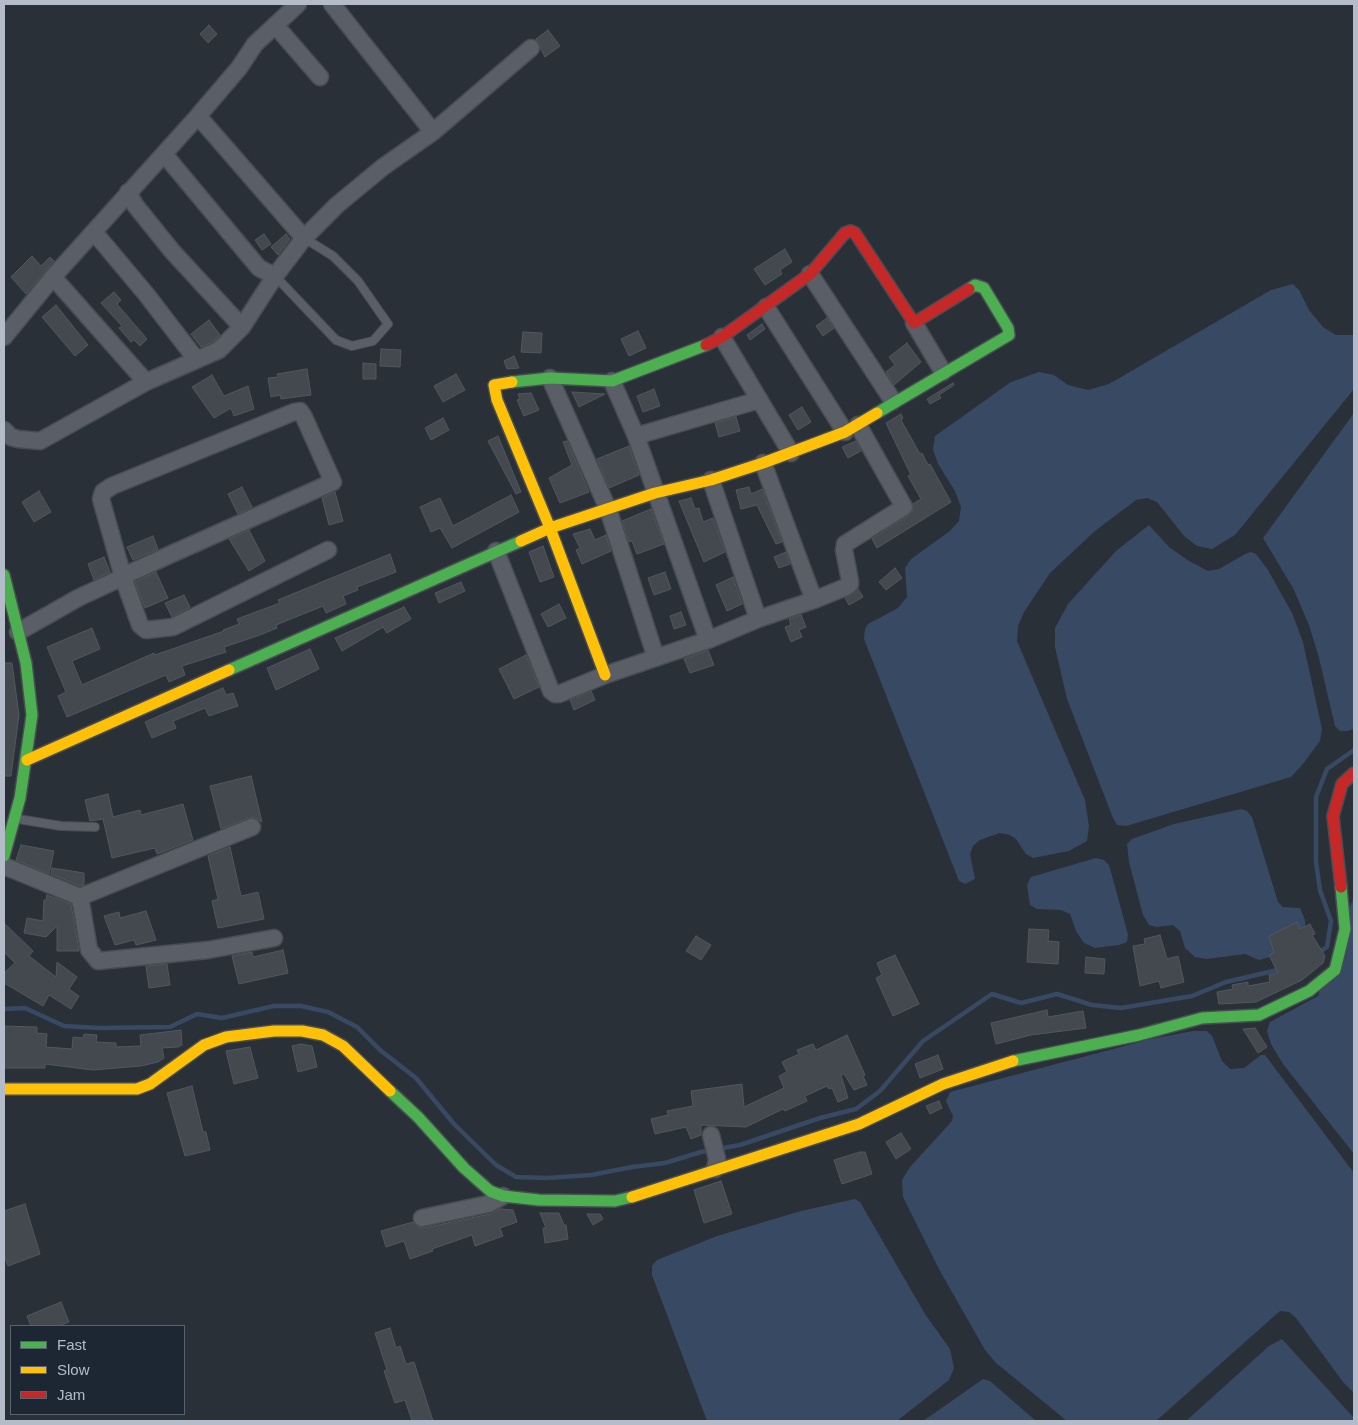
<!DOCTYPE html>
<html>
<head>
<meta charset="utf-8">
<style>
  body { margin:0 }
  #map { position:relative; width:1358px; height:1425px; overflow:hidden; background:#2a3038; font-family:Helvetica,sans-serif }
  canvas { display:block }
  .frame { position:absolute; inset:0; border:5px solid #b4bcc9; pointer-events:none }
  .legend { position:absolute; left:10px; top:1325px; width:175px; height:90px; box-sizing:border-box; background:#1d2633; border:1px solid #59626f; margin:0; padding:6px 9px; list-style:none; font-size:15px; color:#b4bcc9 }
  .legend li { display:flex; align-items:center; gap:10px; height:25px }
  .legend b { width:25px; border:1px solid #59626f }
</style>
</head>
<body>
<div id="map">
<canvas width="1358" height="1425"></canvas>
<div class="frame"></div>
<ul class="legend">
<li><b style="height:6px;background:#4caf50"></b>Fast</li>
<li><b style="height:6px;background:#ffc107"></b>Slow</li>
<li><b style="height:6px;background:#c62828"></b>Jam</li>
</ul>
</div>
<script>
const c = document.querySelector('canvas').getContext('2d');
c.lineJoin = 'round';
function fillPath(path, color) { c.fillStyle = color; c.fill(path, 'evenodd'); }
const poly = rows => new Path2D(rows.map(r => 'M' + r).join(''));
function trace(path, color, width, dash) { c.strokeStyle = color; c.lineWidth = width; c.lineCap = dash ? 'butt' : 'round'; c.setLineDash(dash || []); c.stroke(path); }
fillPath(poly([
  [1293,284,1299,290,1309,310,1323,327,1336,335,1354,335,1354,389,1235,535,1212,549,1197,546,1184,536,1157,502,1147,498,1136,500,1095,531,1050,573,1024,612,1018,626,1017,641,1085,800,1089,826,1087,841,1069,851,1033,858,1026,854,1016,839,1010,835,1000,833,980,840,973,846,970,854,975,879,965,884,959,881,864,639,865,629,868,624,898,608,907,597,905,568,911,559,950,531,959,521,961,507,955,491,938,464,933,449,935,436,1011,382,1039,372,1054,375,1068,385,1088,390,1109,384,1271,290],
  [1354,413,1354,729,1347,731,1340,731,1335,726,1319,658,1309,625,1293,588,1263,538],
  [1149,525,1169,547,1189,561,1208,571,1219,569,1245,554,1251,552,1256,554,1268,570,1292,613,1303,642,1322,729,1320,741,1302,765,1291,777,1126,826,1117,825,1113,818,1067,699,1055,647,1055,628,1068,604,1116,551],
  [1241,809,1247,811,1252,817,1278,902,1283,907,1300,908,1305,920,1306,942,1291,951,1259,960,1245,954,1207,959,1195,957,1185,948,1180,931,1173,925,1157,927,1149,925,1143,915,1129,862,1127,844,1132,839,1174,824],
  [1096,858,1104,860,1109,865,1123,916,1128,935,1127,942,1119,945,1095,948,1084,943,1076,931,1070,914,1061,910,1037,909,1030,905,1027,885,1031,877],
  [1354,896,1354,1154,1283,1064,1271,1044,1267,1031,1270,1022,1318,996],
  [1193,1031,1207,1031,1212,1036,1222,1061,1230,1069,1244,1068,1261,1055,1265,1055,1354,1173,1354,1393,1343,1382,1296,1318,1289,1312,1280,1311,1156,1421,1067,1421,996,1363,985,1350,940,1271,903,1197,902,1180,910,1167,952,1121,953,1116,946,1101,950,1092,1151,1039],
  [855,1199,860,1202,925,1314,950,1349,954,1368,949,1380,897,1421,707,1421,652,1275,652,1266,657,1260,717,1236,801,1211],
  [1282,1339,1354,1418,1354,1421,1186,1421,1269,1346],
  [983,1379,990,1381,1036,1421,923,1421]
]), '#384963');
trace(poly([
  [1318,953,1327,947,1331,921,1320,890,1316,862,1316,797,1327,769,1354,750],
  [4,1009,25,1008,64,1026,99,1028,170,1027,197,1014,222,1018,274,1006,301,1006,328,1012,357,1027,380,1050,416,1078,454,1124,496,1165,516,1177,547,1178,591,1175,632,1167,665,1163,701,1152,740,1145,820,1118,856,1109,880,1091,923,1041,992,994,1021,1003,1057,994,1092,1005,1121,1008,1192,996,1226,982,1282,969]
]), '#384963', 4.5);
const building = poly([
  [209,25,217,34,208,43,200,34,209,25],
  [548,30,560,46,545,57,536,39,548,30],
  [264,234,271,244,262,250,255,240,264,234],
  [286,234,290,239,278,255,271,247,286,234],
  [785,249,792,262,780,270,782,274,765,285,754,269,785,249],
  [32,256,41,266,50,257,54,261,26,294,11,277,32,256],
  [114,292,121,300,117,304,147,339,140,346,134,340,131,342,119,328,122,326,101,303,114,292],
  [56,305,88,345,75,356,42,317,56,305],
  [827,318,834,328,823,336,816,326,827,318],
  [209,320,220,335,213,342,201,347,191,334,209,320],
  [762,324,765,329,750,340,747,335,762,324],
  [638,331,646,348,629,356,621,339,638,331],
  [523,332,542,333,541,353,521,352,523,332],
  [907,343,921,362,894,385,886,372,895,365,889,357,907,343],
  [381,349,401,350,400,367,380,366,381,349],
  [514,356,519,368,507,369,504,361,514,356],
  [363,363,376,364,376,379,363,379,363,363],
  [307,369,311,395,281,399,280,395,271,397,268,378,278,377,277,374,307,369],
  [456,374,465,390,443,402,434,386,456,374],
  [212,375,224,396,248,386,254,409,234,416,231,408,214,418,192,387,212,375],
  [953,383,954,385,939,395,941,398,930,404,927,399,953,383],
  [654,389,660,406,643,412,637,396,654,389],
  [572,392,605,394,579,407,572,392],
  [531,393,539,410,524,416,517,400,520,399,518,394,531,393],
  [802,407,811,422,798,430,789,415,802,407],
  [901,414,903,418,901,420,920,454,922,453,928,465,930,464,951,502,877,548,872,539,909,515,913,511,913,504,921,499,908,476,911,475,886,423,901,414],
  [736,417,740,431,719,437,715,423,736,417],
  [443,418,449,430,431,440,425,428,443,418],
  [498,436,521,492,516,494,488,441,498,436],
  [567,441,589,492,560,503,549,478,572,465,563,442,567,441],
  [856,441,861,451,848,458,842,447,856,441],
  [629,446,639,475,609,488,597,459,629,446],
  [242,487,252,507,238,514,228,494,242,487],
  [749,487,751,494,762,489,782,542,776,544,757,505,741,509,736,490,749,487],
  [39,491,51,512,34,522,22,502,39,491],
  [335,492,343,521,329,525,322,498,335,492],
  [511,495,519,512,452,548,440,528,431,532,420,507,440,498,453,526,511,495],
  [691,498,695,509,699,508,703,522,713,518,725,552,704,562,679,501,691,498],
  [651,509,664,544,637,554,632,541,629,542,622,521,651,509],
  [590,529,595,540,606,535,611,551,582,564,576,550,580,548,573,534,590,529],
  [249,530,265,561,249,571,229,539,249,530],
  [153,536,158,549,133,560,127,547,153,536],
  [543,546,554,577,540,582,529,552,543,546],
  [786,552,790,564,779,568,774,557,786,552],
  [390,554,396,572,357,587,358,590,343,596,346,604,326,613,323,606,276,625,277,628,260,635,224,647,226,652,182,666,185,675,169,682,166,675,67,717,58,696,66,692,47,647,92,628,100,649,72,661,82,685,154,653,155,655,224,631,223,630,239,624,237,619,280,603,278,600,390,554],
  [104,557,110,572,94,580,88,564,104,557],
  [895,568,902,578,886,590,879,582,895,568],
  [156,572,168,598,145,608,135,582,156,572],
  [665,572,671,589,654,595,648,578,665,572],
  [733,577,742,604,727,611,716,585,733,577],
  [461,582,465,591,439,603,435,593,461,582],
  [858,589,863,597,849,605,845,598,858,589],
  [184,595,190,607,172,617,165,603,184,595],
  [559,604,566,618,548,627,541,614,559,604],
  [404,607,411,619,387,633,383,627,342,651,335,638,404,607],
  [681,612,686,625,674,629,670,616,681,612],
  [801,615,806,627,799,630,802,637,791,642,785,627,791,625,789,619,801,615],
  [310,649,319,669,276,690,267,668,310,649],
  [708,650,714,665,690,673,684,659,708,650],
  [526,655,539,687,514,699,499,669,526,655],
  [4,663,12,663,19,715,11,776,4,776,4,663],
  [223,688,226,695,233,693,238,706,209,716,205,708,173,721,176,728,152,738,145,722,223,688],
  [591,691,595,700,574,710,570,700,591,691],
  [251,776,262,822,254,817,249,818,221,829,210,786,251,776],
  [108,794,113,817,140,810,141,815,183,804,193,840,157,854,155,848,112,858,103,819,90,821,85,800,108,794],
  [21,845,54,851,49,874,16,860,21,845],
  [230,847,241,896,258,892,264,919,218,928,212,901,218,899,208,856,230,847],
  [52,868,84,873,84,885,80,886,51,874,52,868],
  [47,895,71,904,79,951,57,951,57,926,46,937,24,933,27,918,43,921,44,900,46,900,47,895],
  [146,911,156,940,136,945,134,940,115,945,104,916,119,912,120,918,146,911],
  [1297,922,1300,929,1310,924,1315,934,1312,935,1325,956,1323,963,1302,980,1256,1002,1219,1004,1217,992,1233,989,1232,985,1248,982,1248,986,1270,982,1269,975,1278,973,1269,955,1274,953,1269,936,1297,922],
  [4,923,33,951,29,956,56,977,57,962,77,977,69,989,79,996,71,1009,49,995,43,1006,4,983,4,973,15,963,4,952,4,923],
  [1029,929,1049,930,1048,941,1059,942,1058,964,1027,962,1029,929],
  [1160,935,1167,959,1178,956,1184,982,1161,988,1159,981,1140,986,1133,946,1145,944,1144,939,1160,935],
  [696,936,711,945,701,960,686,951,696,936],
  [283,950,288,973,239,984,232,956,252,952,253,957,283,950],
  [895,955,919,1004,893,1016,876,978,882,975,877,963,895,955],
  [1086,957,1105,959,1104,974,1085,973,1086,957],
  [167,964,170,985,149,988,146,966,167,964],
  [1047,1010,1048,1017,1083,1011,1086,1028,1031,1035,996,1044,991,1023,1047,1010],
  [4,1026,37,1027,37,1033,47,1034,46,1047,72,1049,73,1037,83,1038,84,1034,97,1035,96,1042,116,1043,116,1047,141,1046,140,1035,181,1030,182,1045,178,1047,162,1048,164,1058,158,1062,141,1066,93,1070,45,1064,45,1068,4,1068,4,1026],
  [1255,1028,1267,1047,1258,1053,1243,1029,1255,1028],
  [847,1035,865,1075,863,1076,867,1085,854,1090,844,1074,841,1075,848,1098,838,1102,832,1088,829,1089,827,1086,805,1096,807,1101,785,1111,783,1109,746,1127,701,1125,701,1135,691,1139,686,1127,655,1134,651,1119,668,1115,667,1111,693,1106,691,1091,742,1084,744,1107,784,1088,779,1076,787,1072,782,1062,799,1054,797,1050,813,1044,816,1050,847,1035],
  [301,1044,312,1046,317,1067,298,1072,292,1046,301,1044],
  [250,1047,258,1078,234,1084,226,1051,250,1047],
  [938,1055,943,1069,920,1078,915,1064,938,1055],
  [192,1086,203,1132,206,1132,210,1150,185,1156,167,1093,192,1086],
  [939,1101,942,1108,930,1114,926,1106,939,1101],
  [901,1133,911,1149,896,1159,886,1142,901,1133],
  [860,1152,865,1152,872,1174,842,1184,834,1160,860,1152],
  [721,1181,732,1214,704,1223,694,1190,721,1181],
  [25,1204,40,1254,8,1266,4,1255,4,1211,25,1204],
  [500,1209,513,1210,517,1222,500,1228,503,1236,475,1246,472,1235,432,1249,433,1251,410,1259,404,1241,386,1247,381,1231,413,1222,418,1227,424,1228,490,1214,500,1209],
  [540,1213,559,1213,564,1225,566,1225,568,1239,545,1243,543,1228,546,1228,540,1213],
  [587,1214,600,1214,603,1219,593,1225,587,1214],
  [61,1302,69,1322,58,1326,31,1326,27,1316,61,1302],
  [390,1328,396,1348,400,1346,406,1364,414,1362,433,1421,412,1421,405,1400,395,1403,384,1371,387,1370,375,1333,390,1328]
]);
fillPath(building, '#444950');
trace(building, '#52575f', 1);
const lane = poly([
  [275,276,336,340,352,346,373,341,388,324,358,281,333,256,304,238],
  [18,819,61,826,95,827]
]);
const street = poly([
  [332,4,433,132],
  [275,25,320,77],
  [198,116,304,238],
  [164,154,259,268,275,276],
  [128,192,135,205,172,251,242,327],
  [94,232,146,294,196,359],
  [810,274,893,401],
  [53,277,146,382],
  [766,307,845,432],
  [914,323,943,372],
  [4,337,53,277,198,116,239,68,255,44,298,4],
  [722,337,791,453],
  [550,378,608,509,656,658],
  [612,381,636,436,708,640],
  [4,430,11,437,18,439,40,441,146,382,219,350,242,327,275,276,304,238,337,205,383,167,433,132,531,48],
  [636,436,759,400],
  [763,463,814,600,846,587,850,584,850,581,844,550,845,544,904,507,858,425],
  [711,480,758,619,814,600],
  [496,551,551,691,555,694,559,694,605,675,708,640,758,619],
  [18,632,78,598,123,577,130,573,167,556,333,482,304,417,300,411,294,412,112,486,103,492,101,499,123,577,140,625,146,630,173,627,328,550],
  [4,866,80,897,252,827],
  [80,897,89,950,98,961,208,950,274,938],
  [711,1135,717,1159,715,1169],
  [422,1218,488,1204,503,1196]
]);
const fast = poly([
  [512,382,550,378,612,381,706,345],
  [877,413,1009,335,1008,328,984,288,975,285,969,289],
  [4,575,26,663,32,715,20,798,4,856],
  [229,670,521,541],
  [1013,1061,1139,1035,1202,1018,1259,1015,1309,991,1335,970,1345,929,1341,887],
  [390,1091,418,1117,464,1168,490,1191,503,1196,539,1200,615,1201,632,1197]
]);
const slow = poly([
  [512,382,494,385,497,400,550,528,605,675],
  [521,541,550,528,655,493,711,480,763,463,845,432,877,413],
  [27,760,229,670],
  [4,1089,137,1089,150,1084,204,1045,226,1037,274,1031,302,1031,323,1035,343,1046,390,1091],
  [632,1197,859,1124,943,1084,1013,1061]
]);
const jam = poly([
  [706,345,722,337,810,274,845,233,851,231,855,233,914,323,969,289],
  [1341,887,1333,816,1342,784,1354,773]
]);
trace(lane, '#484c53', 10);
trace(street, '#484c53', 19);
trace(fast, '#484c53', 14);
trace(slow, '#484c53', 14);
trace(jam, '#484c53', 14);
trace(lane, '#5a5e66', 8);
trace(street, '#5a5e66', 16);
trace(fast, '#4caf50', 11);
trace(slow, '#ffc107', 11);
trace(jam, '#c62828', 11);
</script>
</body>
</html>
